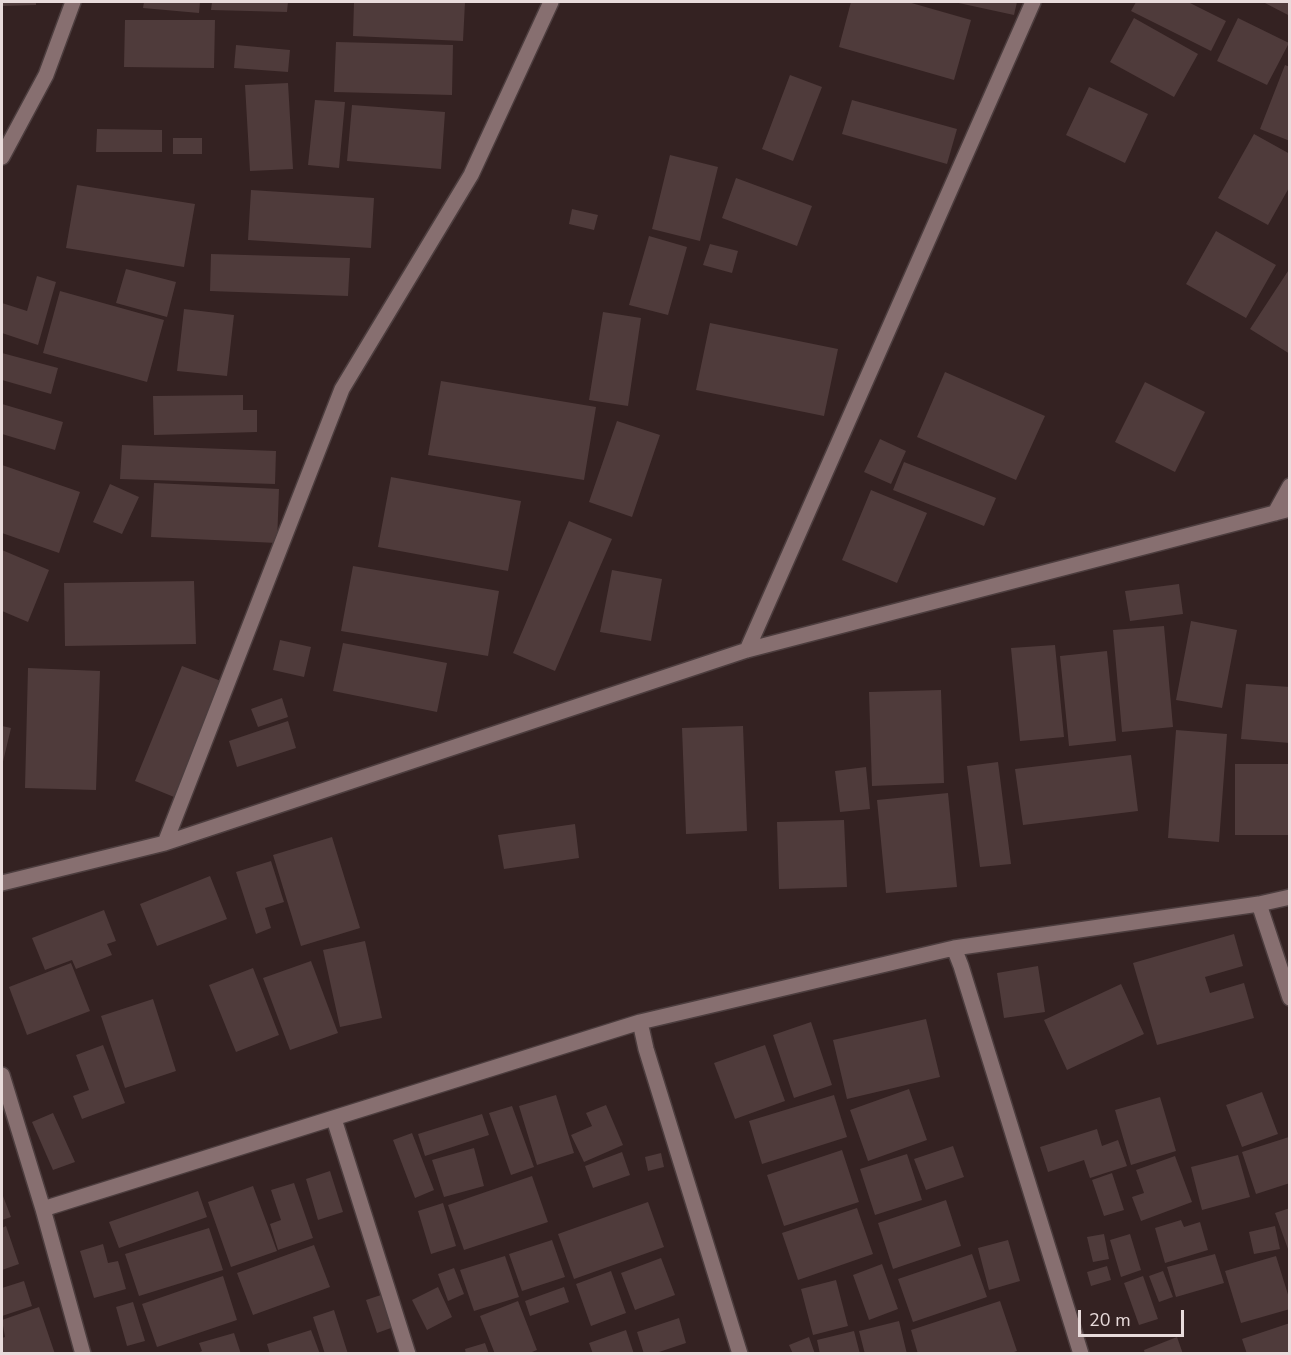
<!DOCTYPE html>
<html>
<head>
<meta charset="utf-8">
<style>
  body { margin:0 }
  #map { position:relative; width:1291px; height:1355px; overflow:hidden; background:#342222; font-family:"Nunito Sans",sans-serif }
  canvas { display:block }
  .frame { position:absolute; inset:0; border:3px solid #e8dbdb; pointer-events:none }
  .scale { position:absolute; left:1078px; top:1310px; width:106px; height:27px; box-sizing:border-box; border:3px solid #e8dbdb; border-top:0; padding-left:8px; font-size:18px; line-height:21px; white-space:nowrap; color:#e8dbdb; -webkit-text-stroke:4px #342222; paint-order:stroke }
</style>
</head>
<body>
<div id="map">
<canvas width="1291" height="1355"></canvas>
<div class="frame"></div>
<div class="scale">20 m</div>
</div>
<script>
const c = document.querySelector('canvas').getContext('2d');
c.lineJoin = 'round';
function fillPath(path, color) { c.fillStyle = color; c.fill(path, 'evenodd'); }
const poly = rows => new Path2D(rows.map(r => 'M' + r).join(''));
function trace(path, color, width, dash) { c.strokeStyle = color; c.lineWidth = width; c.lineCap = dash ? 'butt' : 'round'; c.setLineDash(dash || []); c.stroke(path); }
fillPath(poly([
  [2,2,36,2,36,5,2,6],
  [144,2,200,2,199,13,143,8],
  [212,2,288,2,287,12,211,10],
  [354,2,465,2,463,41,353,36],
  [851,2,908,2,971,20,954,80,839,47],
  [954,2,1017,2,1014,15],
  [1136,2,1188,2,1226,21,1211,51,1131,11],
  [1263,2,1290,2,1290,16],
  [1134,18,1198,54,1174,97,1110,62],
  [1238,18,1289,43,1267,85,1217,61],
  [125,20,215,20,214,68,124,67],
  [336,42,453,45,452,95,334,92],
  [236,45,290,50,288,72,234,68],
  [1285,65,1290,67,1290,141,1260,129],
  [790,75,822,87,793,161,762,149],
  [288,83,293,169,250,171,245,85],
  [1089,87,1148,114,1125,163,1066,135],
  [315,100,345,102,339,168,308,165],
  [852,100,957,129,947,164,842,134],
  [352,105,445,112,441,169,347,161],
  [97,129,162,130,162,152,96,152],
  [1254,134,1290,154,1290,186,1268,225,1218,198],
  [173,138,202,138,202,154,173,154],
  [670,155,718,167,700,241,652,229],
  [736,178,812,206,797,246,722,218],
  [77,185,195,204,184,267,66,248],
  [251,190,374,198,371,248,248,240],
  [572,209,598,215,594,230,569,224],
  [1216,231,1276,265,1246,318,1186,284],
  [649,236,687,247,668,315,629,305],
  [710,244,738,251,732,273,703,265],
  [211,254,350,258,348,296,210,291],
  [1290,268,1290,354,1250,329],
  [126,269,176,282,167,317,116,303],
  [37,276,56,282,38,345,2,333,2,303,27,311],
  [60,291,164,320,147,382,43,353],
  [184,309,234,315,227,376,177,371],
  [603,312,641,318,628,406,589,400],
  [710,323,838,349,824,416,696,390],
  [2,353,58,368,51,394,2,380],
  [945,372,1045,416,1016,480,917,437],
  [441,381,596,407,584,480,428,455],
  [1145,382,1205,412,1175,472,1115,442],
  [243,395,243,410,257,410,257,432,154,435,153,396],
  [2,404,63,422,55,450,2,434],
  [617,421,660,435,632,517,589,502],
  [880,439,906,451,891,484,864,472],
  [122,445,276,451,275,484,120,479],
  [904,462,996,498,984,526,893,490],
  [2,465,80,492,59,553,2,533],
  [391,477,521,501,508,571,378,547],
  [154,483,279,489,277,543,151,537],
  [110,484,139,497,122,534,93,522],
  [871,490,927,513,897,583,842,560],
  [569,521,612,539,555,671,513,653],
  [2,550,49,570,28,622,2,611],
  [353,566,499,591,488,656,341,631],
  [612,570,662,579,651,641,600,632],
  [194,581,196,644,65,646,64,583],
  [1179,584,1183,614,1130,621,1125,591],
  [1191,621,1237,630,1222,708,1176,700],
  [1164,626,1173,727,1122,732,1113,630],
  [280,640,311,647,304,677,273,670],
  [343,643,447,663,437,712,333,691],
  [1055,645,1064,737,1020,741,1011,648],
  [1107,651,1116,741,1069,746,1060,656],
  [182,666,221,681,174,797,135,781],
  [28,668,100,671,96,790,25,788],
  [1246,684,1290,687,1290,743,1241,739],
  [941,690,944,783,872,786,869,692],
  [282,698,288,717,258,727,251,709],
  [288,721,296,748,237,767,229,741],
  [2,726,11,728,2,766],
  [743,726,747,831,686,834,682,728],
  [1176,730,1227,734,1219,842,1168,838],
  [1131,755,1138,811,1023,825,1015,769],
  [998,762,1011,864,980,867,967,766],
  [1235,764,1290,764,1290,835,1235,835],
  [866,767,870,809,840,812,835,771],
  [948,793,957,887,886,893,877,800],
  [844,820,847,887,779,889,777,822],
  [575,824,579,858,504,869,498,835],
  [332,837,360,928,301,946,273,855],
  [271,861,284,902,265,908,271,928,256,934,236,872],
  [210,876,227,919,157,946,140,904],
  [104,910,116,941,107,944,112,955,76,969,72,960,45,970,32,938],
  [1234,934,1243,966,1205,977,1210,993,1244,983,1254,1018,1157,1045,1133,963],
  [365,941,382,1018,340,1027,323,950],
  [311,961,338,1033,290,1050,263,978],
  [71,963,90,1011,27,1035,9,987],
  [1038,966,1045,1012,1004,1018,997,973],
  [253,968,279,1035,236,1052,209,985],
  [1121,984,1144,1034,1067,1070,1044,1020],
  [153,999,176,1071,125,1088,101,1016],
  [926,1019,940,1077,847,1099,833,1040],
  [811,1022,832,1085,794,1098,773,1035],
  [103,1045,125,1103,82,1119,73,1096,89,1090,76,1055],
  [765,1045,785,1101,735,1119,714,1063],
  [909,1089,927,1140,868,1161,850,1110],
  [1262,1092,1278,1134,1242,1147,1226,1105],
  [556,1095,574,1153,537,1165,519,1106],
  [834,1095,847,1137,762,1164,749,1121],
  [1160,1097,1176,1151,1131,1165,1115,1110],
  [606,1105,623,1145,584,1162,571,1135,592,1126,586,1113],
  [512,1106,534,1167,511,1175,489,1113],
  [53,1113,75,1162,53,1170,32,1122],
  [482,1114,489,1135,425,1156,418,1134],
  [1097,1129,1102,1146,1118,1140,1127,1166,1090,1178,1084,1160,1048,1172,1040,1147],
  [412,1133,434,1190,415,1198,393,1140],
  [1289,1137,1290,1183,1256,1194,1242,1152],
  [953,1146,964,1177,926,1190,914,1159],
  [474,1148,484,1186,444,1197,432,1160],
  [842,1150,859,1202,784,1226,767,1175],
  [622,1152,630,1175,593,1188,585,1166],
  [661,1153,664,1167,648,1171,645,1157],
  [907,1154,922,1200,875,1215,860,1169],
  [1238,1155,1250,1197,1202,1210,1191,1167],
  [1175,1156,1192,1202,1141,1221,1132,1197,1144,1193,1136,1170],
  [330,1171,343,1212,318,1220,306,1179],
  [1112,1173,1124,1210,1104,1216,1092,1180],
  [532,1176,548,1222,464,1250,448,1205],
  [294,1183,313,1238,278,1250,270,1224,281,1220,271,1190],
  [253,1186,277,1251,231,1267,208,1202],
  [198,1191,207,1217,119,1248,109,1222],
  [3,1196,11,1217,2,1220,2,1197],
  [946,1200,961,1246,893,1269,878,1223],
  [648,1202,664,1247,574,1279,558,1234],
  [443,1203,456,1246,431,1254,418,1211],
  [857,1208,873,1254,798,1280,782,1233],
  [1290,1208,1290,1248,1288,1249,1275,1213],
  [1181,1220,1184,1227,1200,1222,1208,1250,1165,1263,1155,1228],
  [6,1226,19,1264,2,1270,2,1228],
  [1275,1226,1280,1249,1254,1254,1249,1232],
  [209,1228,223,1270,139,1296,125,1254],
  [1104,1234,1109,1259,1093,1262,1087,1237],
  [1130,1234,1141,1270,1121,1277,1110,1240],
  [552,1240,565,1277,522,1291,509,1254],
  [1008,1240,1020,1281,989,1290,978,1248],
  [103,1244,108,1263,118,1261,126,1289,94,1298,80,1251],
  [314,1245,330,1287,253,1315,237,1273],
  [972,1254,987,1297,913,1322,898,1279],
  [1215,1254,1224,1283,1176,1297,1167,1267],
  [505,1256,519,1297,474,1311,460,1270],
  [1276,1256,1290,1301,1290,1309,1241,1323,1225,1271],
  [661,1258,675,1295,635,1310,621,1273],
  [882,1264,898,1309,869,1320,853,1275],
  [1107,1266,1111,1280,1091,1286,1087,1272],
  [454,1268,464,1294,448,1301,438,1274],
  [611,1271,626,1313,591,1326,576,1284],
  [1163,1271,1173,1297,1159,1302,1149,1276],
  [223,1276,237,1320,157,1347,142,1304],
  [1143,1276,1158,1319,1139,1325,1124,1283],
  [836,1280,848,1326,813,1335,801,1289],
  [24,1281,32,1306,2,1316,2,1288],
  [438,1287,452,1317,427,1330,412,1300],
  [564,1287,569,1302,530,1316,525,1301],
  [381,1295,391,1328,377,1333,366,1300],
  [518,1301,537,1350,527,1354,495,1354,480,1316],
  [1000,1301,1017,1351,1008,1354,918,1354,911,1330],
  [133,1302,145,1341,127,1346,116,1307],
  [39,1307,55,1354,2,1354,2,1338,5,1337,2,1320],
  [334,1310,348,1354,325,1354,313,1317],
  [679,1318,686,1343,653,1354,644,1354,637,1332],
  [899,1321,907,1354,865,1354,859,1331],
  [1290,1323,1290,1354,1247,1354,1242,1339],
  [311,1330,320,1354,270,1354,267,1344],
  [626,1330,634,1354,593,1354,589,1343],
  [854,1331,860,1354,820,1354,817,1340],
  [234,1333,241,1354,195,1354,202,1351,199,1343],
  [809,1337,815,1354,793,1354,789,1345],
  [1177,1337,1183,1354,1145,1354,1144,1350],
  [485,1343,489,1354,466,1354,465,1349]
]), '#4f3b3b');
const minor = poly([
  [2,157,46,75,73,2],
  [1275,513,1290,486],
  [747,650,1033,2],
  [165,843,342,389,471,175,551,2],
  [2,883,165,843,747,650,1290,509],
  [1259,904,1290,998],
  [954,948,961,966,1081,1354],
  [640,1022,646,1049,740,1354],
  [2,1075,43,1209,83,1354],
  [334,1119,408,1354],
  [43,1209,640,1022,954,948,1259,904,1290,897]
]);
trace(minor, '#4c3d3e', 18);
trace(minor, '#876f70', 15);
</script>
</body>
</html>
